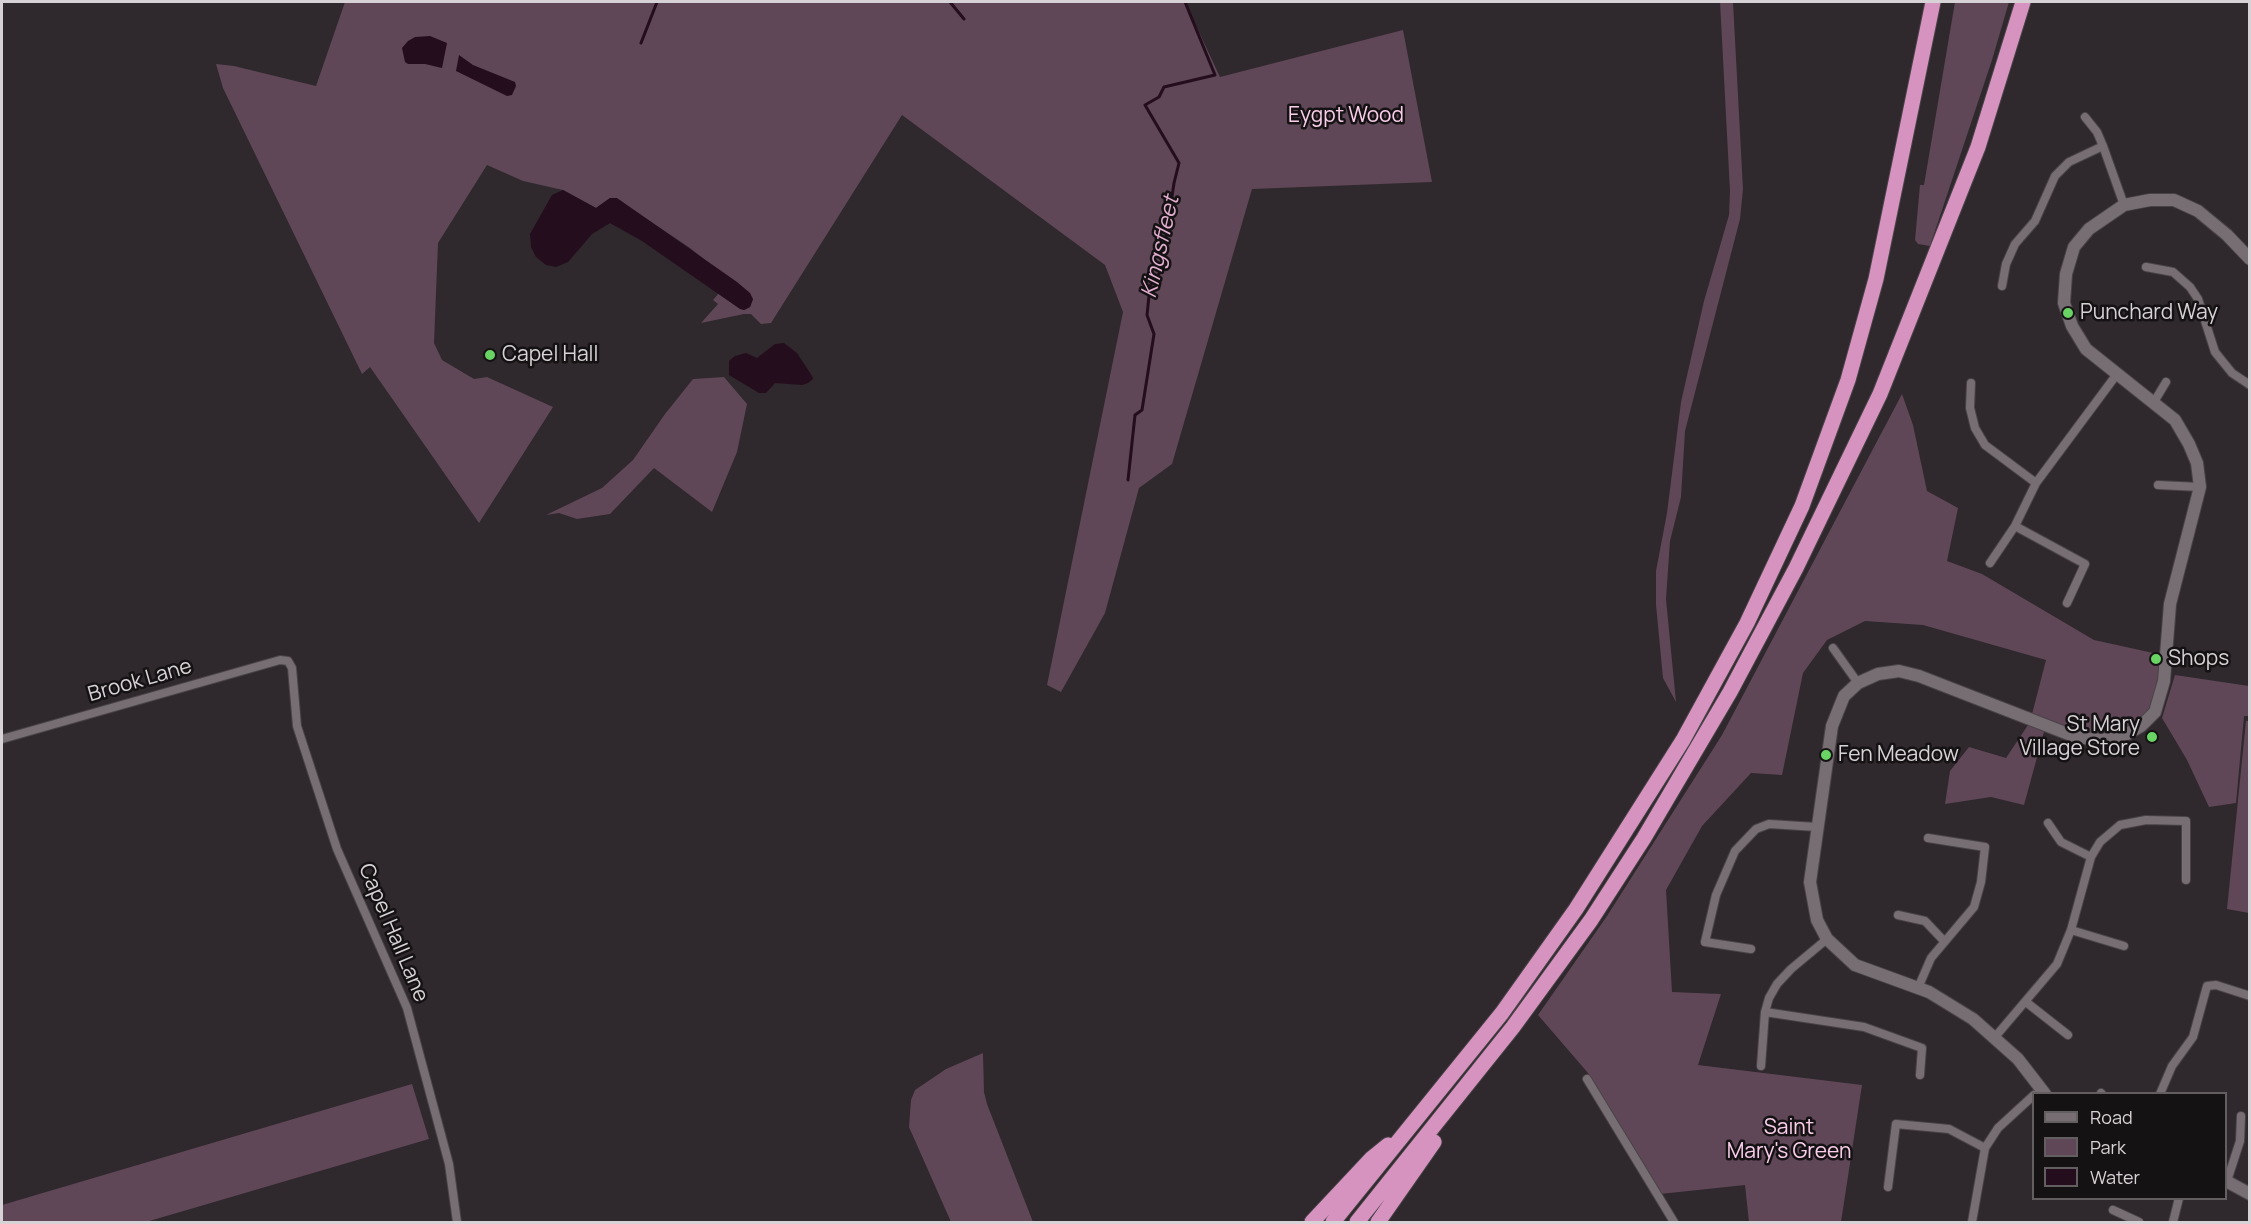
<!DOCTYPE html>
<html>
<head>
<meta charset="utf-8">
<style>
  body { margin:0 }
  #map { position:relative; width:2251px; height:1224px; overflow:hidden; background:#2f282d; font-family:Manrope,sans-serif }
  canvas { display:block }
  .frame { position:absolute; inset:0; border:3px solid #d7d2d5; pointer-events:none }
  .legend { position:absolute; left:2032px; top:1092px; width:195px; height:108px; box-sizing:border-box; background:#151214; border:2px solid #635f61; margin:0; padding:8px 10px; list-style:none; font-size:18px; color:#d7d2d5 }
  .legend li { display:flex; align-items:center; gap:12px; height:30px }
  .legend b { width:30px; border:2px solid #635f61 }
</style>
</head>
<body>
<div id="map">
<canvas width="2251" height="1224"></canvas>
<div class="frame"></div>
<ul class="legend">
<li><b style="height:8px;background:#766e73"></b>Road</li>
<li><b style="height:16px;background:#5f4757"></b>Park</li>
<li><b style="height:16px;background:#240d1d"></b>Water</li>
</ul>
</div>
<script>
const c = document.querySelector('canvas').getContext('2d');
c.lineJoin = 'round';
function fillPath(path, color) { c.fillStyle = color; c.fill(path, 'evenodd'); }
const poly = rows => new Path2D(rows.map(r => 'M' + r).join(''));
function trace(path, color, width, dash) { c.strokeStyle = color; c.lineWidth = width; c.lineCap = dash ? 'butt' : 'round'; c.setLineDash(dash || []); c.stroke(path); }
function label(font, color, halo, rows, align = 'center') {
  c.font = font + ' Manrope,sans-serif'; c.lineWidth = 5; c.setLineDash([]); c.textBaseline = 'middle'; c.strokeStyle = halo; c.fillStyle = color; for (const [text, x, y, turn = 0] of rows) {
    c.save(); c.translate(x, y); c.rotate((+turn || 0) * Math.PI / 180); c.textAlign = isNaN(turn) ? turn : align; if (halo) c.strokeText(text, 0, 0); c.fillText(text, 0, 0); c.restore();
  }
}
fillPath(poly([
  [345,2,1185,2,1220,77,1403,30,1432,182,1252,189,1172,464,1139,488,1105,613,1061,692,1047,685,1123,312,1105,265,902,115,771,323,761,324,751,314,744,314,701,323,718,304,713,300,719,293,744,310,750,307,753,299,690,248,635,211,610,198,596,208,563,190,523,181,487,165,438,243,434,343,442,360,474,379,487,377,553,407,479,523,370,367,362,374,223,88,216,64,234,66,316,86],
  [1720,2,1733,2,1743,189,1740,219,1685,431,1681,497,1670,541,1666,599,1676,702,1663,678,1656,605,1656,571,1667,513,1681,402,1704,301,1729,215,1730,191],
  [1955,2,2009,2,1992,60,1930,246,1918,244,1915,240,1920,185,1924,185],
  [724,377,747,404,737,452,712,512,654,468,610,514,577,519,559,513,546,515,602,488,633,460,665,414,693,379],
  [1902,394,1913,425,1927,491,1958,508,1947,561,1982,574,2094,640,2167,656,2155,712,2115,738,2045,728,2024,805,1991,797,1945,804,1950,771,1969,747,2006,758,2030,722,2046,660,1923,625,1865,621,1827,640,1803,673,1782,775,1751,773,1702,826,1666,890,1672,992,1721,994,1698,1065,1862,1085,1841,1222,1749,1222,1745,1185,1660,1194,1588,1073,1538,1015,1607,916,1722,735],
  [2175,675,2249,686,2249,716,2244,716,2236,803,2209,807,2187,760,2162,718],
  [2246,721,2250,721,2249,913,2227,909],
  [983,1053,984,1092,987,1104,1033,1222,951,1222,909,1127,911,1100,915,1090,946,1069],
  [412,1084,429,1139,146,1222,2,1222,2,1205]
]), '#5f4757');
fillPath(poly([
  [430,36,447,43,442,68,425,64,408,64,405,62,402,48,408,41,415,37],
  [459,55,473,65,515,82,516,86,512,95,507,96,456,71],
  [563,190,596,208,610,198,617,198,737,282,750,293,753,299,750,307,744,310,740,309,642,241,610,223,592,234,568,262,556,267,546,265,536,257,531,247,530,234,552,195],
  [784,343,797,353,812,376,813,379,808,383,802,385,775,383,766,393,759,393,729,375,729,361,735,356,746,353,757,358,775,344]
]), '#240d1d');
trace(poly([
  [950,2,964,19],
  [641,43,657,2],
  [1128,480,1135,415,1142,410,1154,334,1147,315,1150,286,1161,271,1174,183,1179,163,1145,105,1159,97,1164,87,1215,75,1185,2]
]), '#240d1d', 3);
const street = poly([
  [2085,117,2097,132,2103,146],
  [2146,267,2173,272,2190,287,2198,299,2215,352,2232,373,2250,385],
  [2002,286,2006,264,2015,244,2035,221,2055,176,2069,162,2103,146,2124,205],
  [1971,383,1970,408,1975,428,1985,445,2036,483],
  [2154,402,2166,382],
  [2158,485,2200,487],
  [2015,526,2085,564,2067,603],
  [1990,563,2015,526,2036,483,2117,374],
  [1833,648,1858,683],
  [2,739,280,660,288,661,292,668,297,726,337,849,407,1008,449,1164,457,1222],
  [2048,823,2061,842,2091,857],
  [1898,915,1925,921,1943,940],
  [2071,930,2124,946],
  [1751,949,1705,942,1716,895,1735,851,1756,829,1769,824,1817,827],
  [1918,988,1931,958,1974,907,1981,882,1985,847,1928,838],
  [2026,1002,2068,1035],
  [1765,1012,1864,1027,1922,1048,1920,1075],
  [1995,1037,2057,964,2071,930,2091,857,2100,842,2120,825,2146,820,2186,821,2186,880],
  [1761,1066,1765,1012,1769,998,1777,984,1791,969,1827,939],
  [1587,1079,1674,1222],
  [2101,1093,2102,1094],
  [2160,1094,2172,1066,2193,1037,2207,986,2216,985,2250,996],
  [2227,1181,2240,1141,2241,1116],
  [1888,1187,1896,1124,1949,1129,1985,1148],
  [2113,1210,2139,1222],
  [1972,1222,1985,1148,1998,1128,2034,1095],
  [2173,1222,2179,1198]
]);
const secondary = poly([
  [2045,1094,2018,1059,1973,1019,1929,992,1855,965,1827,939,1817,920,1810,882,1832,726,1844,696,1858,683,1878,674,1899,671,1919,676,2076,737,2101,740,2127,734,2141,726,2155,712,2164,681,2170,604,2200,487,2197,463,2189,444,2175,420,2086,349,2072,326,2064,303,2066,274,2074,247,2089,229,2124,205,2150,200,2174,200,2198,211,2227,235,2250,259],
  [2226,1181,2250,1194]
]);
const highway = poly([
  [1312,1222,1372,1158,1388,1145],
  [1333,1222,1502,1013,1576,909,1683,740,1747,623,1802,506,1848,380,1876,279,1933,2],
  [1357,1222,1513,1027,1591,920,1644,838,1730,692,1796,568,1880,394,1978,147,2023,2],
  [1378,1222,1434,1142]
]);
trace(street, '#494347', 10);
trace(secondary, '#494347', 14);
trace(highway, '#494347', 17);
trace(street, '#766e73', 8);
trace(secondary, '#766e73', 12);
trace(highway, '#d793c0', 15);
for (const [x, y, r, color] of [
  [2068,313,6,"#69d464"],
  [490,355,6,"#69d464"],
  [2156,659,6,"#69d464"],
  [2152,737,6,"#69d464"],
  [1826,755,6,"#69d464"]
]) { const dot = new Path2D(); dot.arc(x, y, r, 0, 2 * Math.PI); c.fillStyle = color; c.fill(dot); trace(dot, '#151214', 2); }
label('21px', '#faceea', '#151214', [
  ["Eygpt Wood",1346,116],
  ["Saint",1789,1128],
  ["Mary's Green",1789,1152]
]);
label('21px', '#d7d2d5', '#151214', [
  ["Punchard Way",2080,313],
  ["Capel Hall",502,355],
  ["Shops",2168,659],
  ["St Mary",2140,725,"right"],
  ["Village Store",2140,749,"right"],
  ["Fen Meadow",1838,755]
], 'left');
label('21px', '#d7d2d5', '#151214', [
  ["Brook Lane",140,681,-16],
  ["Capel Hall Lane",393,933,67]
]);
label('italic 22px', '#e4aed1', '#151214', [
  ["Kingsfleet",1161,247,-77]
]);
</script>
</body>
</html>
